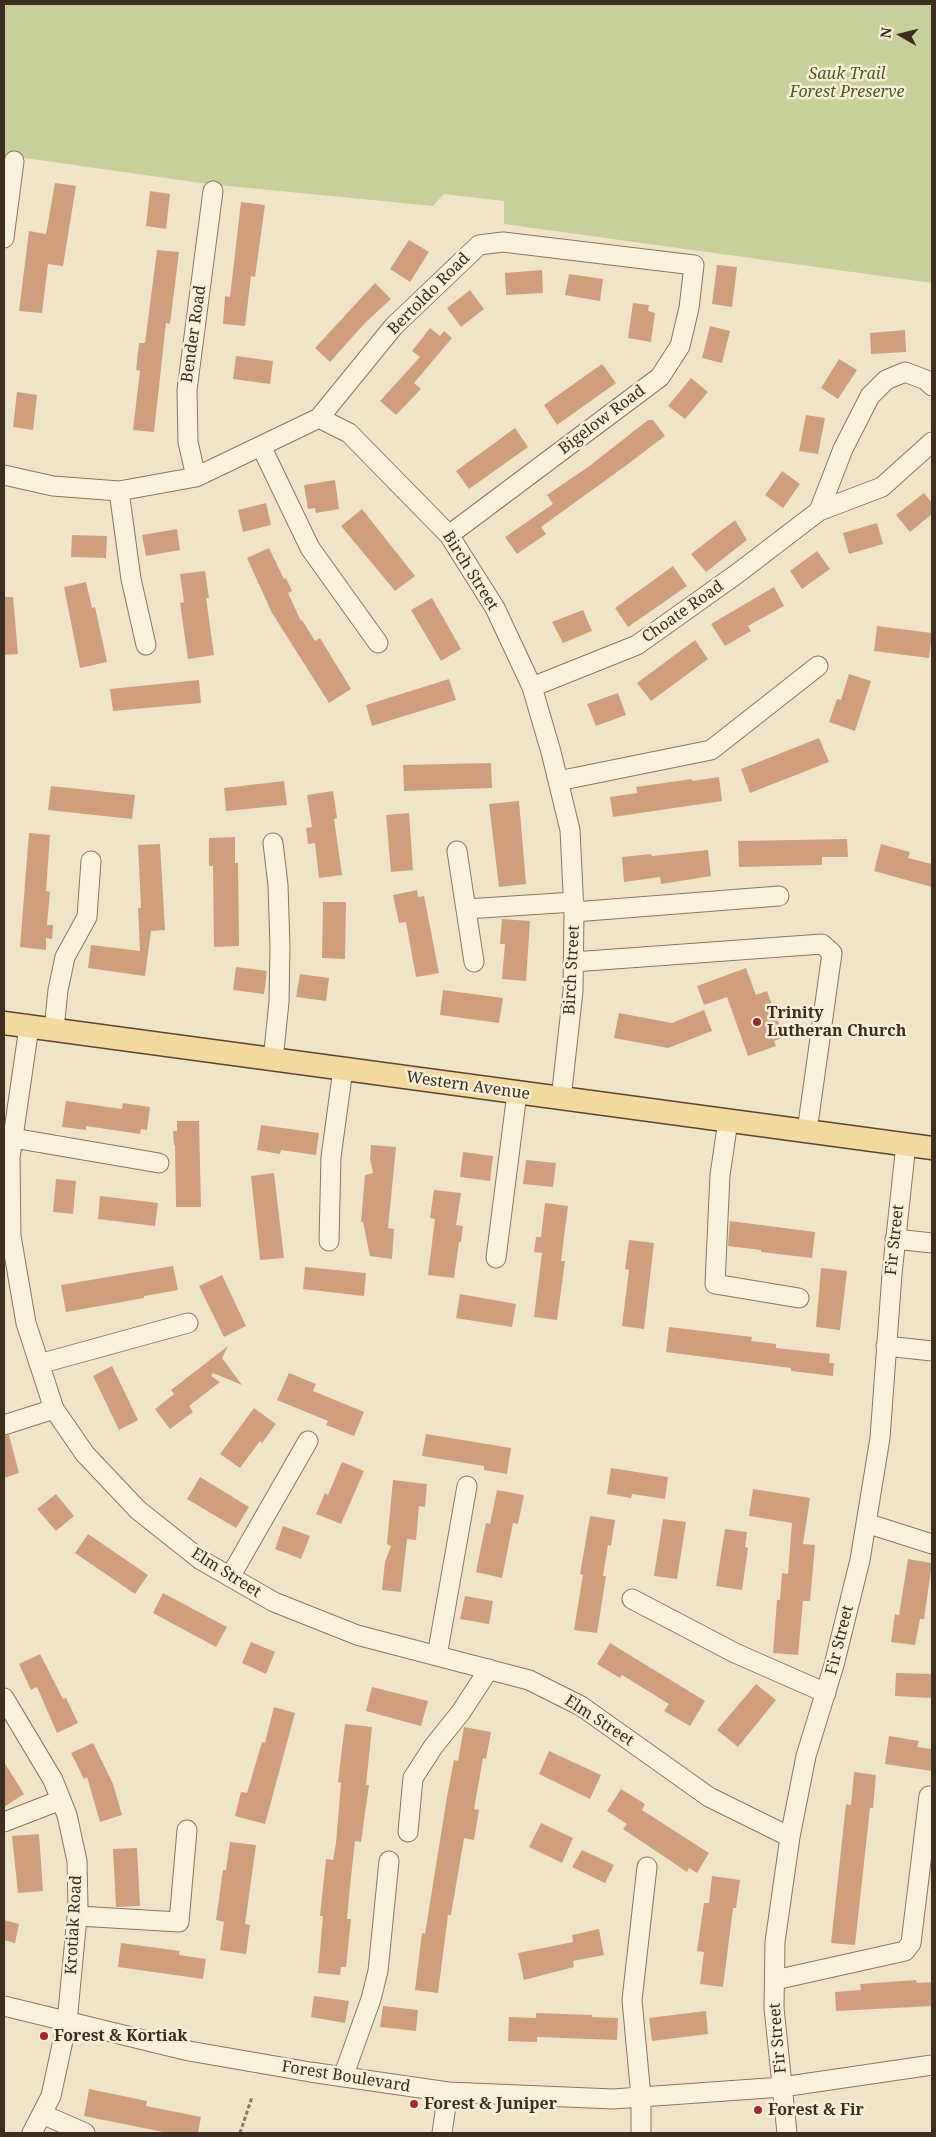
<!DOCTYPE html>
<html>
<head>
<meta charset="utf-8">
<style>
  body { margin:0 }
  #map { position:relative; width:936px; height:2137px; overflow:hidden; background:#f0e4c8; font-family:"Noto Serif",serif }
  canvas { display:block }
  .frame { position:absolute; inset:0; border:5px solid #3d2e20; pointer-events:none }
  .north { position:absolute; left:876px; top:10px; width:50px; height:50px; -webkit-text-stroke:4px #f7eed8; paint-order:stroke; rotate:278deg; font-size:14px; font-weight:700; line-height:20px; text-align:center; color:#3d2e20 }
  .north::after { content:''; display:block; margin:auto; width:18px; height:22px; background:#3d2e20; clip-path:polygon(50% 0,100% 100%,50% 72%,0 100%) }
</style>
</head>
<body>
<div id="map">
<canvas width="936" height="2137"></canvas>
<div class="frame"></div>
<div class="north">N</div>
</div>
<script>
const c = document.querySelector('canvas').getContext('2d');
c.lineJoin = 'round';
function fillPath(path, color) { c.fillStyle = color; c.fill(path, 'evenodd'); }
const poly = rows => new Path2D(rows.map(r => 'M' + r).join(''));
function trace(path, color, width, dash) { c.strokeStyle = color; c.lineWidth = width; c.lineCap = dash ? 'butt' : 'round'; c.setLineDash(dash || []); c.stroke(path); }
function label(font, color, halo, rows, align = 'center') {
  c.font = font + ' "Noto Serif",serif'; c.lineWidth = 5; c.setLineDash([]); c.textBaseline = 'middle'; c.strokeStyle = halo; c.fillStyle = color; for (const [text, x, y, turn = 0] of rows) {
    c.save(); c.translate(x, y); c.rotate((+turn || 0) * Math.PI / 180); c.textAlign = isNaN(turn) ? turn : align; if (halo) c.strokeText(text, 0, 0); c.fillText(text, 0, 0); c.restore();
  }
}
fillPath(poly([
  [4,4,932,4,932,283,504,224,504,201,444,194,433,206,208,184,4,155]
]), '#c9cf9b');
fillPath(poly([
  [55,183,76,186,63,266,48,264,42,313,19,311,29,231,46,234],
  [150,191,170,194,166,229,146,226],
  [241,202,265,205,255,277,251,276,245,326,223,324,225,296,230,297],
  [409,240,429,252,410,282,390,269],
  [157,250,179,252,170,324,166,323,154,432,133,430,140,371,136,370,139,343,145,343],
  [717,265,737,267,732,307,712,304],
  [542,270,543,293,506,295,505,273],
  [569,274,603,279,600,301,565,295],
  [375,283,391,299,365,323,330,362,315,348],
  [470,290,484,309,461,327,447,308],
  [633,303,649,305,648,311,655,313,651,342,628,338],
  [710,326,730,331,722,363,702,358],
  [430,328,440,336,444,331,452,338,414,383,421,389,396,415,380,401,420,357,412,351],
  [905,330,906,352,871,354,870,333],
  [236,356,273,361,270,384,233,379],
  [839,359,857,370,838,399,821,388],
  [602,364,616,383,557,425,544,405],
  [691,378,708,392,685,419,668,406],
  [17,392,37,395,33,430,13,427],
  [806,415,825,418,818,454,799,451],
  [648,420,653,420,665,436,624,467,541,527,546,534,517,554,505,537,553,504,547,495,588,467],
  [515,428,528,447,469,489,456,471],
  [782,471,800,484,783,508,765,495],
  [335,480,339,509,316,513,315,508,308,509,304,485],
  [924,493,932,503,932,514,910,532,896,515],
  [266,503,271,525,243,532,238,510],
  [362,509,415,576,395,591,341,526],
  [735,520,747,540,706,572,691,554],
  [877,523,883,544,849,554,843,533],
  [177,529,180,550,146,556,142,535],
  [72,535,107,536,106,558,71,557],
  [269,548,284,579,286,578,292,591,288,593,301,621,302,620,315,641,320,638,351,689,329,703,272,613,247,558],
  [817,551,830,569,802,589,790,571],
  [673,566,687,586,628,627,615,608],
  [205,571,209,598,206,598,214,655,188,659,180,603,184,602,180,574],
  [86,582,92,608,95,607,107,662,80,668,64,587],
  [774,587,784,606,748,626,751,631,725,646,711,624],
  [4,597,13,597,18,654,4,655],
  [432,598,461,649,441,661,411,610],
  [583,610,592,631,563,643,552,622],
  [877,626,932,633,929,658,874,651],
  [695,640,708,659,651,701,637,683],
  [849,674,871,681,855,731,829,722,837,699,841,700],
  [449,679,456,700,372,726,366,705],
  [199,680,201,703,113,711,110,689],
  [618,693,626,715,596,726,587,704],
  [819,738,829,762,750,793,741,769],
  [491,763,492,788,404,791,403,765],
  [719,777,722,801,613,817,610,797,637,793,636,787,692,779,692,781],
  [284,781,287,805,226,811,224,788],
  [51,786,135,795,132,819,48,810],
  [333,791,337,818,334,819,342,875,319,878,315,843,308,844,306,828,312,827,307,795],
  [519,801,526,884,499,887,489,804],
  [409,813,413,870,391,872,386,815],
  [29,833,50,835,46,891,50,892,47,925,53,925,52,939,46,938,46,950,20,947],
  [235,837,235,863,238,863,239,946,214,947,213,866,209,866,209,838],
  [847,839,848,857,822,857,822,865,739,867,738,841],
  [160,844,165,930,151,931,145,976,88,968,91,945,140,951,138,908,141,908,138,845],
  [881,844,910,852,908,858,932,864,932,887,874,871],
  [708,850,711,876,661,884,660,877,624,882,622,857,651,854,652,856],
  [417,890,418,897,424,896,439,973,416,977,406,922,399,923,393,895],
  [323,902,346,902,345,959,322,958],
  [502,919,530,921,526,981,502,979,505,944,500,944],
  [236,967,267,971,264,994,233,990],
  [746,968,756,995,767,991,784,1037,774,1041,776,1046,748,1056,727,997,704,1005,697,986],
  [300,974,329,978,326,1001,296,997],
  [443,990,503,998,499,1023,440,1015],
  [704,1010,712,1031,668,1048,614,1038,619,1013,672,1023],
  [66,1101,122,1109,123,1103,150,1107,147,1130,141,1129,140,1134,86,1126,86,1130,62,1127],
  [177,1121,199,1121,201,1207,176,1207,175,1145,174,1145,173,1131,177,1131],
  [261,1125,319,1133,316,1155,281,1150,280,1154,257,1150],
  [371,1145,396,1147,388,1228,394,1229,392,1259,370,1256,363,1222,361,1222,365,1175,373,1173,370,1159],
  [463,1152,493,1156,490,1181,460,1177],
  [526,1160,556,1163,553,1187,523,1184],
  [274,1173,284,1258,260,1260,251,1176],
  [56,1179,76,1181,73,1214,53,1212],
  [434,1190,461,1193,456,1225,463,1226,461,1242,459,1242,454,1278,428,1275,435,1219,430,1218],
  [100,1196,158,1203,155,1226,98,1219],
  [545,1203,568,1206,561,1261,565,1261,557,1320,534,1317,542,1253,534,1252,536,1237,541,1237],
  [730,1221,815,1232,812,1258,761,1252,761,1250,728,1246],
  [629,1240,654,1243,644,1329,622,1326,629,1270,625,1269],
  [173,1266,178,1290,144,1296,144,1298,66,1312,61,1285],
  [305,1267,366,1273,364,1296,303,1289],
  [821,1268,847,1271,840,1330,816,1327],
  [222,1275,246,1326,224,1337,199,1286],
  [460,1294,516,1304,512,1327,456,1318],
  [669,1327,752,1337,751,1341,776,1344,776,1348,830,1354,829,1363,834,1363,833,1376,791,1371,791,1368,666,1352],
  [228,1346,222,1358,242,1385,213,1373,211,1376,220,1382,189,1406,193,1412,170,1429,155,1409,174,1394,171,1390],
  [112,1366,138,1420,119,1430,93,1376],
  [289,1373,316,1384,313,1391,364,1412,354,1436,326,1425,328,1421,277,1400],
  [254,1408,276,1424,262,1443,260,1441,240,1468,220,1454],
  [426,1434,511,1448,507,1474,484,1470,484,1466,422,1456],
  [9,1435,19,1473,4,1478,4,1436],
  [342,1462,364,1471,341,1524,316,1514,325,1493,328,1495],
  [611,1468,668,1477,665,1499,632,1494,631,1498,607,1494],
  [200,1477,249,1507,236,1528,187,1499],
  [393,1480,427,1484,425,1507,419,1506,416,1540,407,1539,401,1592,382,1590,385,1562,391,1546,387,1544],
  [753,1489,810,1498,803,1544,815,1545,810,1601,803,1601,798,1655,773,1653,777,1600,780,1600,782,1573,788,1574,792,1523,749,1516],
  [497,1490,524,1495,518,1524,513,1523,502,1578,476,1572,486,1523,490,1524],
  [56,1494,74,1516,56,1531,37,1509],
  [590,1516,615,1520,611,1546,608,1545,603,1576,606,1576,597,1633,574,1630,583,1575,580,1574],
  [663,1519,686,1522,677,1579,654,1576],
  [283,1526,310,1536,301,1559,275,1549],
  [725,1529,747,1532,745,1547,748,1548,742,1590,716,1586],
  [88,1534,148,1575,135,1594,75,1553],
  [908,1559,932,1563,924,1619,920,1619,915,1645,891,1642,895,1614,899,1615],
  [163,1593,227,1627,216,1647,153,1613],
  [465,1596,493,1601,489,1624,460,1619],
  [251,1642,275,1652,266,1674,242,1663],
  [610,1643,705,1701,690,1726,664,1711,669,1704,622,1675,620,1678,597,1664],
  [40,1654,63,1699,66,1698,78,1723,57,1733,37,1687,31,1690,19,1664],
  [896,1673,932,1674,932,1698,895,1696],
  [756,1684,776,1700,738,1747,717,1730],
  [372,1687,428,1701,421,1726,366,1711],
  [274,1707,295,1713,265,1824,235,1816,241,1792,247,1793,262,1742,265,1743],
  [345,1724,372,1727,366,1785,369,1785,366,1806,361,1842,355,1841,350,1886,347,1919,351,1919,346,1967,341,1967,340,1975,318,1973,323,1916,320,1916,326,1859,333,1860,336,1843,341,1783,338,1782],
  [464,1727,491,1732,486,1759,483,1758,474,1809,479,1810,474,1840,464,1838,451,1915,448,1915,438,1993,415,1990,422,1933,425,1934,447,1797,454,1760,458,1761],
  [889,1736,919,1741,917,1747,932,1749,932,1771,885,1764],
  [93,1743,113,1784,122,1815,100,1822,87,1777,84,1779,71,1753],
  [549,1751,601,1775,590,1799,539,1774],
  [4,1762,24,1794,4,1807],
  [854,1772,876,1775,873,1808,870,1808,855,1945,831,1943,846,1804,851,1805],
  [621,1789,645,1804,642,1810,709,1853,697,1873,689,1868,687,1872,623,1829,627,1824,607,1811],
  [541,1823,573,1838,562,1863,529,1847],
  [39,1834,43,1891,18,1893,12,1836],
  [230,1842,256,1845,245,1924,250,1925,246,1954,220,1950,224,1922,216,1920,223,1870,226,1870],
  [137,1848,140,1906,116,1907,113,1849],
  [582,1850,614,1865,605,1883,572,1867],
  [712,1876,740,1880,736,1908,733,1908,723,1987,700,1984,704,1952,697,1951,704,1903,709,1903],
  [4,1920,19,1924,15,1943,4,1940],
  [599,1929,604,1955,573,1961,574,1967,524,1980,518,1953,573,1942,572,1935],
  [121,1943,180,1951,179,1955,206,1959,203,1979,118,1967],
  [916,1980,917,1983,932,1982,932,2006,836,2011,835,1992,861,1990,860,1984],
  [314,1996,349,2001,345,2023,311,2017],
  [383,2006,418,2010,416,2031,380,2027],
  [706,2011,708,2034,652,2041,649,2018],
  [536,2013,592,2015,592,2017,618,2018,617,2040,537,2037,537,2042,508,2041,509,2017,536,2018],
  [89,2089,147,2101,146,2106,201,2117,198,2133,168,2133,84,2116]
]), '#cf9f7d');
const minor = poly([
  [4,238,14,161],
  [319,418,349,433,449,535,495,608,532,687,551,752,570,830,574,912,573,991,561,1099],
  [261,446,310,548,378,643],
  [4,475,53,486,119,491,196,477,319,418,394,326,479,245,503,242,694,265,689,308,680,346,660,377,449,535],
  [196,477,188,442,187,390,213,191],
  [119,491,131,579,146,645],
  [819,511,843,449,870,396,886,380,905,372,926,380,932,386],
  [532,687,637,645,738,573,819,511,882,487,932,442],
  [558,781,711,750,818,666],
  [273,843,278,885,280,947,279,1002,273,1060],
  [457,851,474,962],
  [466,909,574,902],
  [574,912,779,896],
  [573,962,822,944,832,953,807,1131],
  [29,1027,10,1158,11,1236,26,1323,54,1409,85,1454,138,1510,201,1560,274,1602,357,1635,529,1680,581,1706,709,1797,790,1837],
  [54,1029,58,990,65,957,87,917,91,861],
  [728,1121,720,1175,715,1284,799,1298],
  [13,1138,159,1163],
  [895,1239,932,1243],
  [329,1241,331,1157,343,1069],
  [496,1258,517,1093],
  [886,1346,932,1351],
  [39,1364,188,1323],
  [4,1425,54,1409],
  [866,1523,932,1544],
  [230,1577,308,1441],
  [632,1599,735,1653,826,1693],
  [437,1656,467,1486],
  [4,1698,53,1780,67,1815,77,1861,78,1907,67,2022,51,2096,32,2133],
  [4,1822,61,1800],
  [408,1832,413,1778,433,1747,461,1712,489,1669],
  [78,1916,179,1922,187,1830],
  [775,1980,905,1951,911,1943,929,1796],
  [4,2006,189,2051,310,2072,448,2092,613,2099,782,2087,932,2065],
  [343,2077,371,1999,378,1971,389,1861],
  [42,2114,85,2133],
  [442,2133,448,2092],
  [641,2133,641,2097,632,2000,647,1867],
  [787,2133,774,2008,775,1942,790,1837,806,1756,834,1665,860,1560,880,1438,892,1274,906,1144]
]);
const major = poly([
  [4,1023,932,1148]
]);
trace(minor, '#8d765c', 21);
trace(major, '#5b4430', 25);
trace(poly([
  [240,2133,252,2097]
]), '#8d765c', 3, [4, 2.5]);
trace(minor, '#faf1dc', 19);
trace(major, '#f3d9a0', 22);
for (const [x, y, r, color] of [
  [757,1022,5,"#9e2a2b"],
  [44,2036,5,"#9e2a2b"],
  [414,2104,5,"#9e2a2b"],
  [758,2110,5,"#9e2a2b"]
]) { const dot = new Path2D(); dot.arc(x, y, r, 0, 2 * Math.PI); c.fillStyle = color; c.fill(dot); trace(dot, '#f7eed8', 2); }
label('italic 16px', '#4d5a26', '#f7eed8', [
  ["Sauk Trail",847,74],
  ["Forest Preserve",847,92]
]);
label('16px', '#3d2e20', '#f7eed8', [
  ["Bertoldo Road",429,294,-45],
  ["Bender Road",194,334,-82],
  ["Bigelow Road",602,420,-37],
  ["Birch Street",470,571,58],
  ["Choate Road",683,612,-35],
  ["Birch Street",572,970,-87],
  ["Western Avenue",468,1086,8],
  ["Fir Street",895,1240,-84],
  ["Elm Street",226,1573,32],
  ["Fir Street",840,1640,-76],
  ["Elm Street",599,1721,33],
  ["Krotiak Road",74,1925,-87],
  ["Fir Street",778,2038,-95],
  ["Forest Boulevard",346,2077,9]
]);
label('bold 16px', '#3d2e20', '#f7eed8', [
  ["Trinity",767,1013],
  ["Lutheran Church",767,1031],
  ["Forest & Kortiak",54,2036],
  ["Forest & Juniper",424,2104],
  ["Forest & Fir",768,2110]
], 'left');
</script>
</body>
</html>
